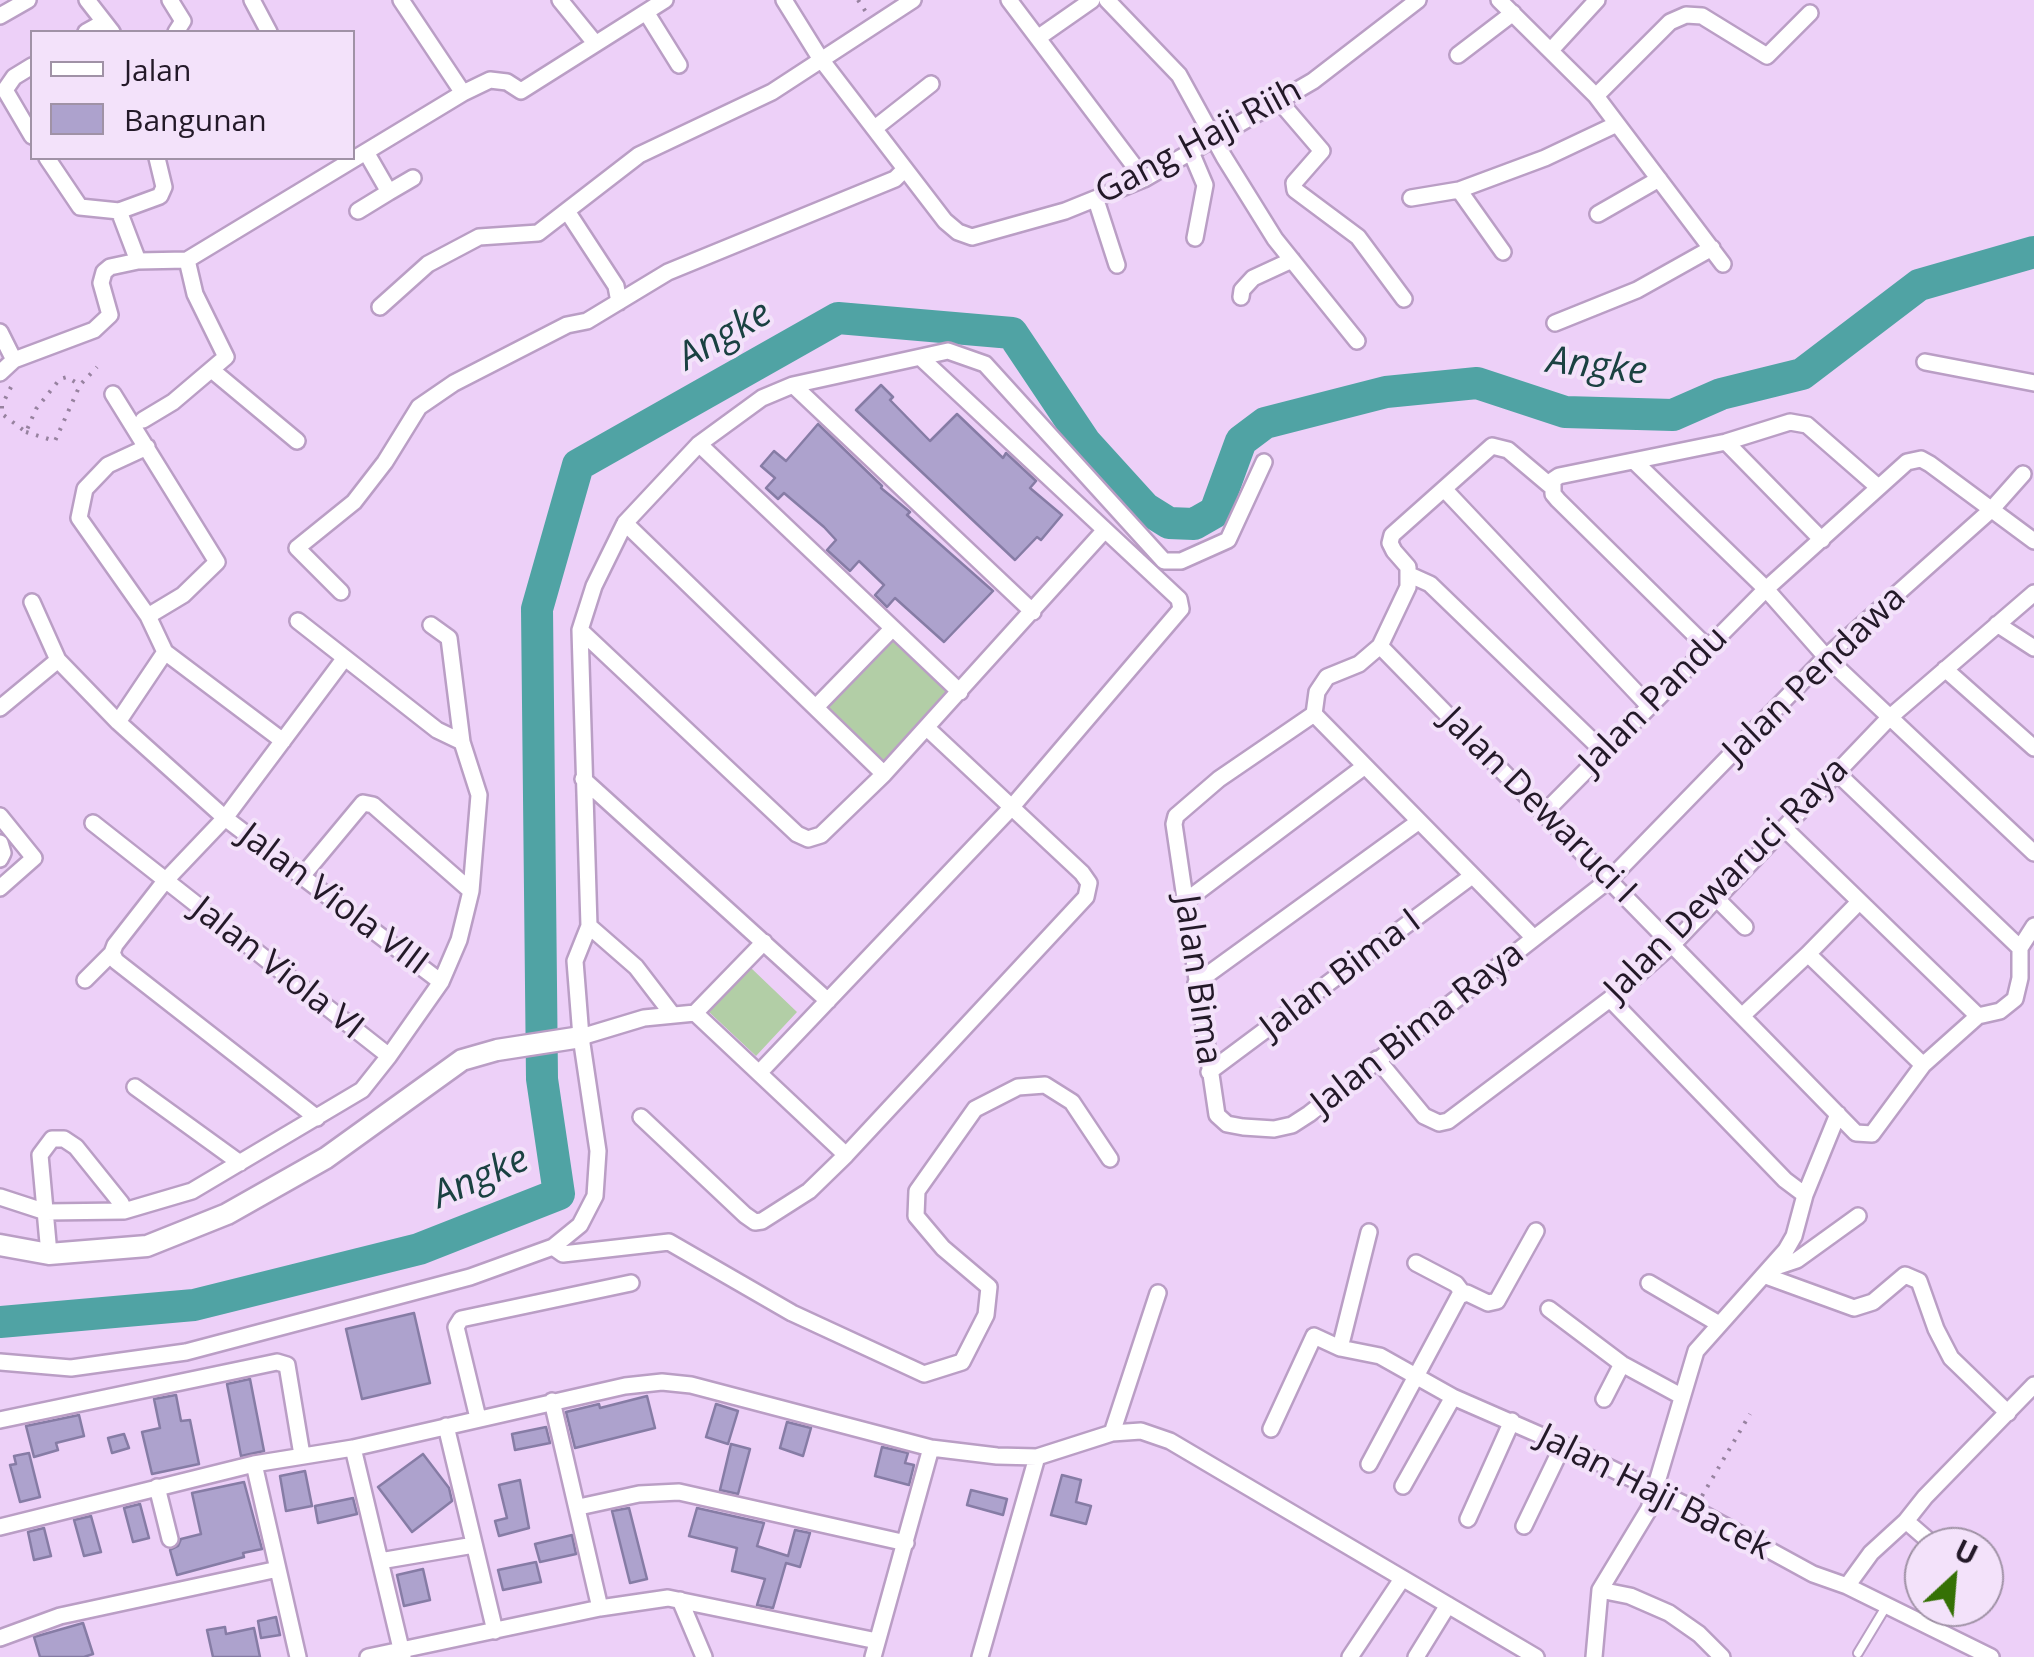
<!DOCTYPE html>
<html>
<head>
<meta charset="utf-8">
<style>
  body { margin:0 }
  #map { position:relative; width:2034px; height:1657px; overflow:hidden; background:#edd0f8; font-family:"Open Sans",sans-serif }
  canvas { display:block }
  .legend { position:absolute; left:30px; top:30px; width:325px; height:130px; box-sizing:border-box; background:#f3e2fa; border:2px solid #a092a6; margin:0; padding:12px 18px; list-style:none; font-size:30px; color:#231928 }
  .legend li { display:flex; align-items:center; gap:20px; height:50px }
  .legend b { width:50px; border:2px solid #a092a6 }
  .north { position:absolute; left:1904px; top:1527px; width:100px; height:100px; box-sizing:border-box; background:#f3e2fa; border:2px solid #a092a6; border-radius:50%; rotate:26deg; font-size:28px; font-weight:700; line-height:40px; text-align:center; color:#231928 }
  .north::after { content:''; display:block; margin:auto; width:35px; height:45px; background:#357105; clip-path:polygon(50% 0,100% 100%,50% 72%,0 100%) }
</style>
</head>
<body>
<div id="map">
<canvas width="2034" height="1657"></canvas>
<ul class="legend">
<li><b style="height:12px;background:#fff"></b>Jalan</li>
<li><b style="height:28px;background:#ada2cd"></b>Bangunan</li>
</ul>
<div class="north">U</div>
</div>
<script>
const c = document.querySelector('canvas').getContext('2d');
c.lineJoin = 'round';
function fillPath(path, color) { c.fillStyle = color; c.fill(path, 'evenodd'); }
const poly = rows => new Path2D(rows.map(r => 'M' + r).join(''));
function trace(path, color, width, dash) { c.strokeStyle = color; c.lineWidth = width; c.lineCap = dash ? 'butt' : 'round'; c.setLineDash(dash || []); c.stroke(path); }
function label(font, color, halo, rows, align = 'center') {
  c.font = font + ' "Open Sans",sans-serif'; c.lineWidth = 8; c.setLineDash([]); c.textBaseline = 'middle'; c.strokeStyle = halo; c.fillStyle = color; for (const [text, x, y, turn = 0] of rows) {
    c.save(); c.translate(x, y); c.rotate((+turn || 0) * Math.PI / 180); c.textAlign = isNaN(turn) ? turn : align; if (halo) c.strokeText(text, 0, 0); c.fillText(text, 0, 0); c.restore();
  }
}
fillPath(poly([
  [891,637,949,691,882,766,825,706],
  [750,967,797,1012,756,1056,708,1011]
]), '#b2cea6');
trace(poly([
  [0,1322,194,1305,419,1249,559,1194,542,1079,537,609,578,465,838,318,1012,333,1085,442,1145,508,1169,523,1194,524,1215,512,1241,441,1265,423,1386,392,1477,383,1565,412,1673,415,1721,394,1802,374,1919,285,2034,252]
]), '#50a3a4', 32);
const building = poly([
  [881,385,893,397,890,400,930,441,957,414,1003,458,1006,453,1036,481,1030,488,1062,515,1041,540,1037,537,1015,560,856,410,881,385],
  [818,424,882,486,881,488,910,512,907,515,993,591,944,642,895,598,887,607,875,595,884,585,859,561,850,571,827,550,836,540,824,527,784,493,778,499,766,488,775,478,761,466,774,451,786,461,818,424],
  [414,1313,430,1383,362,1399,346,1329,414,1313],
  [250,1379,264,1451,241,1456,227,1384,250,1379],
  [176,1395,181,1421,190,1420,199,1464,152,1474,142,1432,160,1428,154,1399,176,1395],
  [647,1396,655,1428,575,1448,566,1412,599,1404,600,1408,647,1396],
  [716,1404,738,1411,728,1444,706,1437,716,1404],
  [79,1415,84,1436,56,1443,58,1450,34,1457,26,1426,79,1415],
  [787,1422,811,1428,803,1456,780,1448,787,1422],
  [546,1427,550,1443,515,1450,512,1434,546,1427],
  [124,1434,129,1448,112,1453,108,1438,124,1434],
  [731,1444,750,1449,738,1494,720,1490,731,1444],
  [882,1447,908,1453,905,1463,914,1465,909,1485,875,1476,882,1447],
  [29,1453,40,1497,20,1502,10,1465,16,1464,14,1456,29,1453],
  [423,1454,449,1488,452,1501,412,1532,378,1487,423,1454],
  [305,1471,312,1506,286,1511,280,1476,305,1471],
  [1062,1475,1081,1480,1076,1502,1091,1506,1086,1524,1051,1515,1062,1475],
  [520,1480,529,1528,499,1536,495,1521,507,1518,499,1485,520,1480],
  [244,1482,262,1549,243,1553,244,1557,177,1575,170,1550,178,1546,181,1539,201,1534,192,1493,244,1482],
  [971,1490,1007,1499,1003,1515,967,1505,971,1490],
  [353,1498,357,1514,318,1523,315,1506,353,1498],
  [140,1504,149,1538,133,1542,124,1508,140,1504],
  [629,1508,647,1579,630,1583,612,1511,629,1508],
  [697,1508,764,1523,757,1546,788,1556,795,1530,810,1533,800,1567,786,1563,773,1608,757,1605,765,1579,732,1571,737,1548,689,1536,697,1508],
  [91,1516,101,1552,84,1556,74,1520,91,1516],
  [44,1528,51,1556,34,1560,28,1532,44,1528],
  [572,1535,576,1554,540,1562,535,1544,572,1535],
  [536,1562,541,1582,503,1590,498,1570,536,1562],
  [423,1569,430,1600,404,1606,397,1575,423,1569],
  [276,1617,280,1635,261,1638,258,1621,276,1617],
  [83,1623,93,1654,84,1657,40,1657,34,1637,83,1623],
  [225,1627,226,1634,254,1628,260,1657,213,1657,207,1630,225,1627]
]);
fillPath(building, '#ada2cd');
trace(building, '#867ca5', 2.5);
const service = poly([
  [1858,1653,1887,1605]
]);
const minor = poly([
  [87,0,112,32],
  [170,0,183,21,176,32],
  [252,0,269,32],
  [401,0,463,93],
  [560,0,595,43],
  [784,0,820,58,945,221,958,232,972,237,1065,211,1144,179,1313,81,1418,0],
  [1009,0,1144,179],
  [1107,0,1179,75,1224,157,1275,239,1357,341],
  [1499,0,1596,96,1723,264],
  [646,12,679,65],
  [0,16,28,0],
  [86,32,104,22],
  [1039,37,1092,0],
  [1552,49,1597,0],
  [1458,55,1513,13],
  [32,66,14,77,5,90,32,136],
  [1596,96,1670,22,1686,15,1702,16,1767,56,1810,13],
  [1280,102,1322,151,1294,183,1295,190,1358,237,1404,299],
  [875,128,931,84],
  [366,152,389,192,413,178],
  [1191,152,1205,185,1195,238],
  [47,158,80,207,119,211,160,196,164,187,157,158],
  [1459,190,1503,252],
  [1411,198,1459,190,1545,158,1617,124],
  [1096,200,1117,265],
  [119,211,138,261],
  [358,211,389,192],
  [567,211,616,286,619,302],
  [1598,214,1659,179],
  [1241,297,1242,290,1253,278,1292,260],
  [380,307,428,264,479,237,538,233,639,155,772,92,913,0],
  [1555,323,1637,290,1712,248],
  [0,332,14,360],
  [1925,362,2034,383],
  [213,371,297,441],
  [0,373,14,360,94,330,110,315,101,283,104,272,110,267,138,261,187,260,463,93,490,80,507,82,521,91,665,0],
  [793,385,1033,612],
  [113,394,217,562,183,595,148,616],
  [143,420,173,402,226,357,195,294,187,260],
  [1726,442,1822,540],
  [699,444,960,692],
  [1634,461,1766,589,1826,657,2034,853],
  [1445,490,1649,706],
  [625,523,884,774],
  [1410,575,1430,584,1604,752],
  [341,592,297,548,354,502,385,462,419,407,454,383,567,325,587,321,668,272,895,179,905,169],
  [32,602,58,660,118,722,225,818,441,982],
  [298,621,437,730,462,742],
  [1997,624,2034,648],
  [580,630,797,834,808,839,821,835,884,774,1104,531],
  [1380,646,1856,1133,1872,1134,1923,1065,1978,1016,2000,1011,2015,999,2020,978,2020,948],
  [1707,647,1558,500,1553,494,1553,480,1559,476,1726,442,1790,422,1807,425,1878,487],
  [165,652,283,741],
  [1945,669,2034,748],
  [817,706,891,630],
  [0,708,58,660],
  [1314,714,1219,779,1176,816,1174,824,1217,1115,1227,1124,1243,1127,1274,1129,1292,1125,1309,1114,1610,879,1826,657,1991,510,2023,474],
  [1314,714,1317,692,1327,677,1359,664,1380,646,1408,587,1408,567,1394,551,1390,543,1392,535,1492,446,1508,450,1553,488],
  [1314,714,1534,938],
  [118,722,165,652,148,616,79,518,85,489,108,465,147,447],
  [1837,773,2020,948],
  [583,779,828,1001],
  [1543,814,1766,589,1907,462,1921,459,1930,464,2034,541],
  [0,816,34,858,0,888],
  [93,823,389,1056],
  [1784,828,1978,1016],
  [0,843,3,853,0,859],
  [303,875,363,803,373,805,471,891],
  [1716,898,1745,927],
  [1187,900,1365,766],
  [1859,902,1808,954,1923,1065],
  [2020,948,2034,926],
  [112,953,116,961,317,1118],
  [85,980,112,953,115,945,165,881,225,818,344,659],
  [1196,983,1418,822],
  [1610,999,1785,1180,1805,1195],
  [695,1013,846,1155],
  [672,1014,636,967,589,926,580,630,594,586,625,523,699,444,762,398,793,385,948,351,985,364,1164,561,1181,561,1228,540,1264,462],
  [1743,1015,1808,954],
  [581,1037,644,1018,695,1013,764,942],
  [1377,1059,1424,1116,1439,1123,1448,1121,1610,999,1674,943,1889,718,2034,593],
  [1209,1072,1472,876],
  [759,1073,1011,808,1181,609,1179,599,921,358],
  [135,1087,240,1163],
  [641,1117,745,1215,755,1222,762,1221,809,1191,846,1155,1086,897,1089,883,1082,873,927,728],
  [0,1197,46,1212,124,1211,192,1191,362,1090,389,1056,441,982,459,940,471,891,479,795,462,742,449,638,431,625],
  [553,1247,563,1254,669,1242,792,1313,924,1374,962,1362,986,1315,989,1287,943,1248,916,1216,917,1191,975,1109,1018,1087,1045,1085,1072,1102,1110,1159],
  [49,1254,40,1155,52,1139,64,1139,76,1147,121,1203,124,1211],
  [1416,1263,1456,1284,1462,1292],
  [1773,1268,1797,1260,1858,1216],
  [1766,1276,1854,1308,1873,1302,1905,1275,1919,1281,1936,1329,1951,1358,2008,1413],
  [1649,1283,1719,1324],
  [1549,1309,1622,1364,1681,1396],
  [1340,1348,1369,1232],
  [0,1362,71,1368,186,1352,470,1277,553,1247,580,1225,595,1196,598,1151,581,1037,575,961,589,926],
  [1604,1399,1622,1364],
  [552,1401,600,1608],
  [478,1418,456,1327,461,1319,631,1283],
  [0,1420,277,1362,287,1365,302,1455],
  [446,1426,495,1631],
  [1271,1429,1314,1336,1340,1348,1380,1356,1453,1397,1563,1445,1694,1509,1813,1574,1847,1586,1991,1657],
  [1112,1433,1158,1293],
  [353,1448,403,1657],
  [254,1464,298,1657],
  [1369,1464,1459,1296,1467,1293,1488,1303,1497,1301,1536,1231],
  [1403,1486,1453,1397],
  [157,1487,170,1539],
  [579,1507,639,1494,679,1492,906,1543],
  [1468,1519,1512,1421],
  [1906,1521,1936,1547],
  [1524,1526,1563,1445],
  [0,1527,254,1464,353,1448,625,1386,662,1382,691,1385,931,1448,997,1456,1037,1457,1112,1433,1141,1431,1170,1441,1536,1657],
  [380,1561,474,1545],
  [1847,1586,1871,1553,1906,1521,1925,1497,2034,1385],
  [1600,1590,1630,1596,1669,1613,1699,1634,1722,1657],
  [680,1600,704,1657],
  [1938,1613,1942,1607],
  [0,1638,60,1616,278,1569],
  [368,1657,600,1608,668,1598,877,1641],
  [873,1657,931,1448],
  [980,1657,1037,1457],
  [1350,1657,1402,1579],
  [1416,1657,1448,1605],
  [1594,1657,1600,1590,1649,1509,1696,1351,1786,1250,1794,1236,1805,1195,1838,1114]
]);
const tertiary = poly([
  [0,1245,49,1254,147,1246,227,1214,326,1158,462,1060,497,1050,581,1037]
]);
trace(service, '#ba9ec5', 12);
trace(minor, '#ba9ec5', 20);
trace(tertiary, '#ba9ec5', 25);
trace(poly([
  [858,0,866,12],
  [11,387,2,405,2,414,26,432,36,409,60,379,67,377,80,385],
  [26,432,55,441,80,385,97,367],
  [1702,1496,1750,1414]
]), '#97829f', 4, [2.5, 8]);
trace(service, '#fff', 8);
trace(minor, '#fff', 15);
trace(tertiary, '#fff', 20);
label('35px', '#231928', '#f3e2fa', [
  ["Gang Haji Riih",1199,142,-28],
  ["Jalan Pendawa",1815,675,-44],
  ["Jalan Pandu",1654,701,-45],
  ["Jalan Dewaruci I",1538,806,45],
  ["Jalan Dewaruci Raya",1727,880,-45],
  ["Jalan Viola VIII",333,900,37],
  ["Jalan Viola VI",277,969,38],
  ["Jalan Bima I",1341,975,-37],
  ["Jalan Bima",1197,980,82],
  ["Jalan Bima Raya",1418,1029,-38],
  ["Jalan Haji Bacek",1654,1493,27]
]);
label('italic 38px', '#1a4141', '#f3e2fa', [
  ["Angke",725,336,-30],
  ["Angke",1597,367,7],
  ["Angke",481,1178,-24]
]);
</script>
</body>
</html>
